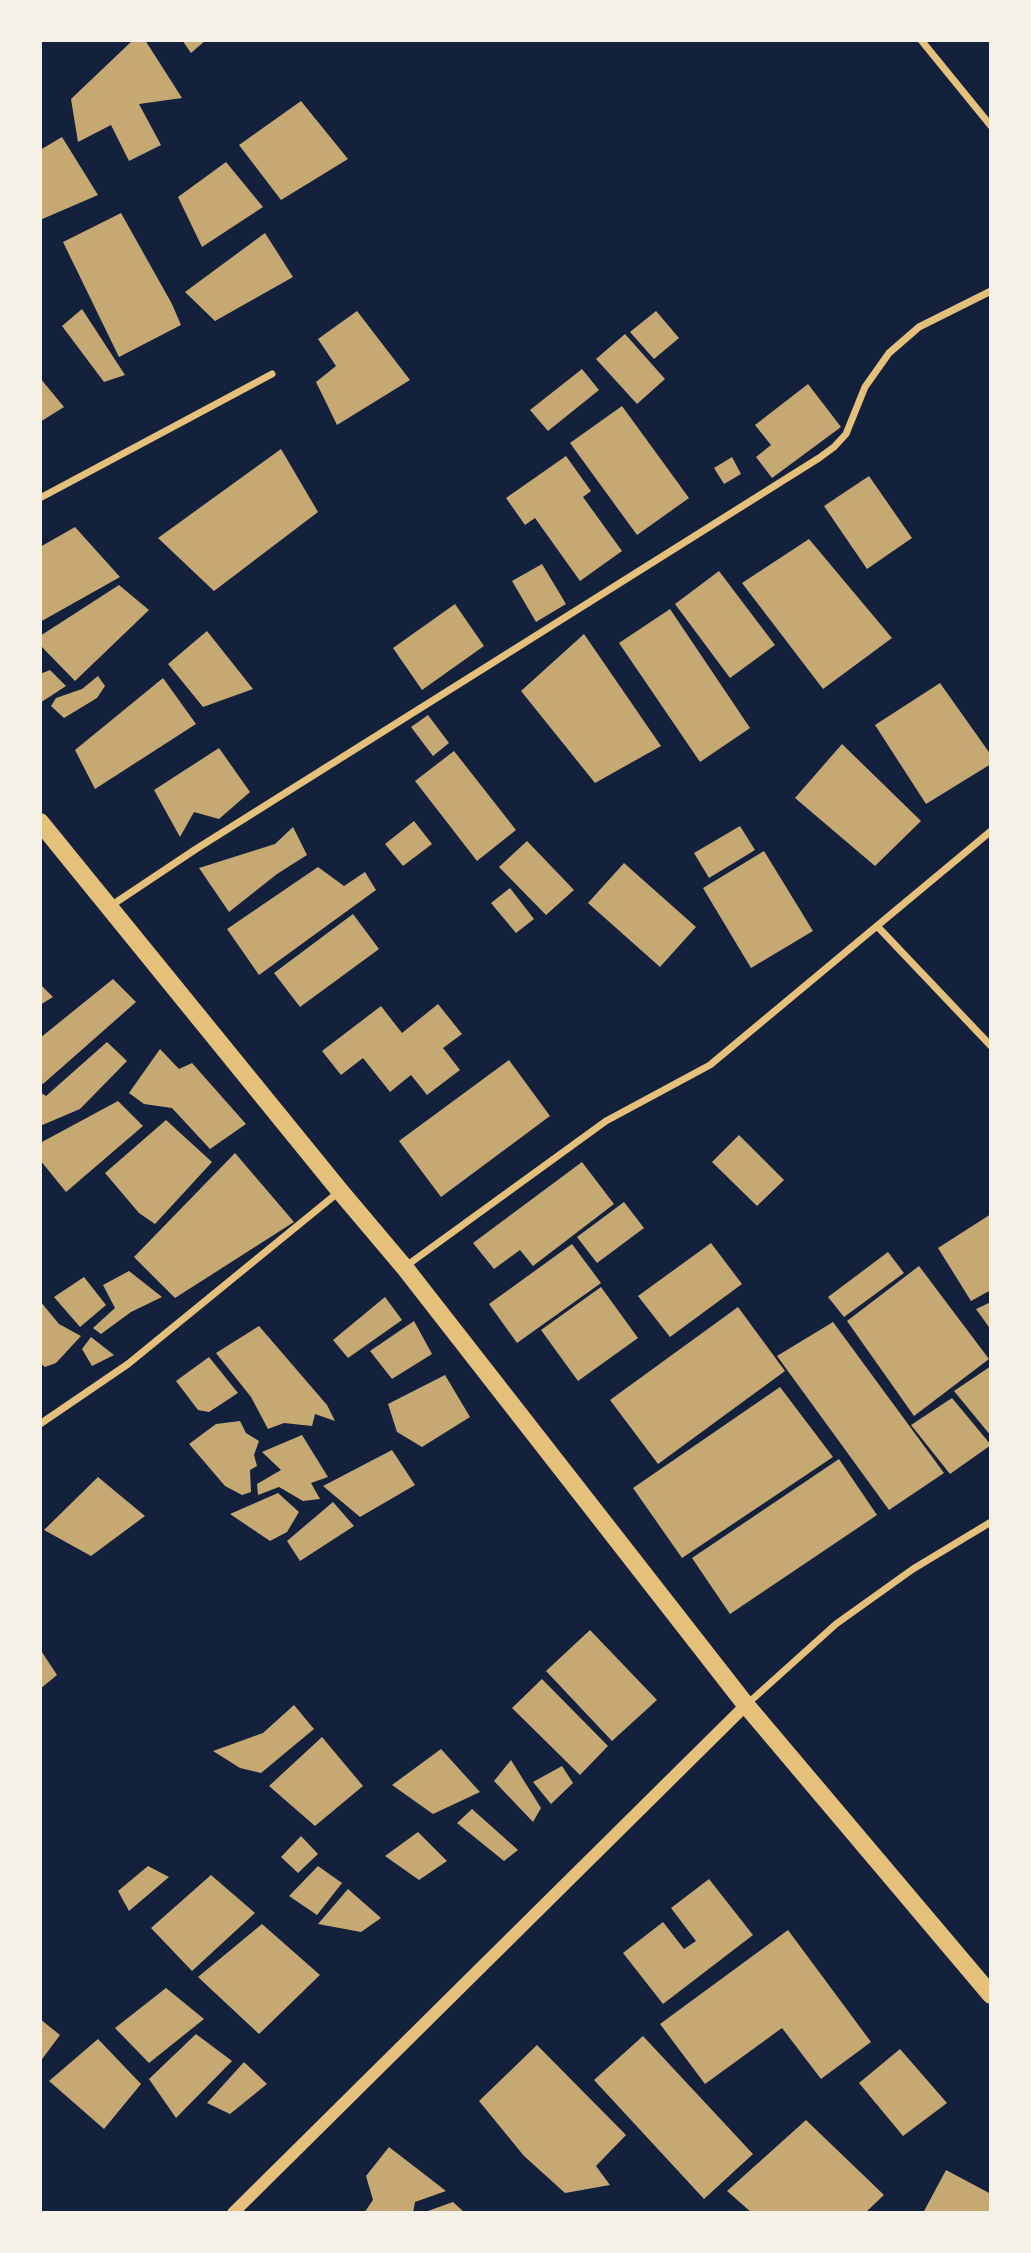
<!DOCTYPE html>
<html>
<head>
<meta charset="utf-8">
<style>
  body { margin:0 }
  #map { position:relative; width:1031px; height:2253px; overflow:hidden; background:#14213d; font-family:"Fira Sans",sans-serif }
  canvas { display:block }
  .frame { position:absolute; inset:0; border:42px solid #f6f1e7; pointer-events:none }
</style>
</head>
<body>
<div id="map">
<canvas width="1031" height="2253"></canvas>
<div class="frame"></div>
</div>
<script>
const c = document.querySelector('canvas').getContext('2d');
c.lineJoin = 'round';
function fillPath(path, color) { c.fillStyle = color; c.fill(path, 'evenodd'); }
const poly = rows => new Path2D(rows.map(r => 'M' + r).join(''));
function trace(path, color, width, dash) { c.strokeStyle = color; c.lineWidth = width; c.lineCap = dash ? 'butt' : 'round'; c.setLineDash(dash || []); c.stroke(path); }
fillPath(poly([
  [133,40,145,40,182,98,139,104,161,145,129,161,111,125,78,142,71,99],
  [182,40,206,40,191,53],
  [301,101,348,159,281,200,239,145],
  [62,137,98,195,40,220,40,150],
  [226,162,263,207,202,247,178,197],
  [121,213,172,304,181,325,119,357,63,242],
  [265,233,293,277,215,321,185,292],
  [82,309,125,375,104,382,62,326],
  [357,311,410,380,337,425,316,382,336,366,318,339],
  [656,311,679,338,654,359,630,332],
  [625,334,665,379,637,404,596,359],
  [582,369,599,390,548,431,530,410],
  [40,378,64,407,40,422],
  [808,384,841,427,772,478,756,457,771,445,755,425],
  [622,406,689,498,637,535,570,443],
  [281,449,318,512,214,591,158,538],
  [566,456,591,491,583,497,622,551,580,581,535,518,525,525,506,498],
  [732,457,741,474,724,484,714,468],
  [869,476,912,538,867,569,824,506],
  [75,527,120,577,40,622,40,547],
  [809,539,892,638,823,689,742,583],
  [542,564,566,604,536,622,512,581],
  [719,571,775,645,730,678,675,604],
  [119,585,149,610,75,681,40,645,40,636],
  [455,604,484,646,422,690,393,648],
  [670,609,750,728,700,762,619,643],
  [207,631,253,689,203,707,168,664],
  [584,634,661,746,595,783,521,691],
  [50,670,66,686,40,703,40,674],
  [98,676,105,686,97,698,64,718,51,706,56,698,82,689],
  [163,678,196,724,95,789,75,750],
  [940,683,991,755,991,764,926,804,875,725],
  [428,715,449,743,433,756,411,727],
  [842,744,921,821,875,866,795,798],
  [219,748,250,792,219,819,194,812,180,837,154,790],
  [454,751,516,830,477,861,415,781],
  [414,821,432,844,403,866,385,844],
  [740,826,755,850,709,878,694,853],
  [293,827,307,855,277,874,229,912,199,868,275,844],
  [527,841,574,890,546,915,499,867],
  [764,851,813,931,751,968,703,888],
  [624,863,696,927,660,967,588,903],
  [318,867,344,886,365,872,376,890,259,975,227,929],
  [510,888,534,919,516,933,491,903],
  [353,914,379,949,300,1007,274,973],
  [113,979,136,1002,43,1084,40,1082,40,1038],
  [40,984,53,997,40,1005],
  [438,1004,462,1034,443,1048,460,1070,427,1095,411,1075,390,1092,363,1058,341,1075,322,1051,381,1006,402,1033],
  [107,1042,127,1061,80,1109,40,1126,40,1092,46,1096],
  [160,1049,179,1069,192,1063,246,1124,210,1149,172,1108,144,1104,129,1093],
  [509,1060,550,1116,441,1197,399,1141],
  [118,1101,143,1126,66,1192,40,1160,40,1143],
  [166,1120,212,1162,155,1224,139,1213,105,1173],
  [739,1135,784,1180,757,1206,712,1162],
  [235,1153,294,1222,175,1298,134,1257],
  [582,1162,614,1204,533,1266,520,1250,494,1269,473,1243],
  [624,1202,644,1228,597,1263,577,1237],
  [991,1214,991,1290,971,1301,938,1248],
  [711,1243,742,1284,670,1337,638,1296],
  [572,1244,601,1283,517,1343,489,1304],
  [888,1252,904,1273,844,1317,828,1297],
  [919,1266,989,1359,914,1416,847,1321],
  [129,1271,162,1297,131,1312,101,1334,93,1328,115,1308,103,1285],
  [84,1277,106,1305,80,1327,54,1297],
  [601,1287,638,1338,578,1381,541,1330],
  [385,1297,402,1320,348,1358,333,1340],
  [40,1301,59,1324,81,1336,56,1363,45,1367,40,1363],
  [991,1302,991,1330,976,1309],
  [738,1307,785,1371,658,1464,610,1400],
  [414,1321,432,1354,392,1379,370,1351],
  [833,1322,944,1473,889,1510,777,1356],
  [259,1326,327,1405,335,1421,315,1414,312,1426,284,1423,268,1429,251,1397,216,1353],
  [91,1337,114,1355,92,1366,82,1349],
  [209,1357,238,1393,209,1412,198,1410,176,1381],
  [991,1366,991,1436,954,1391],
  [445,1375,470,1417,422,1447,397,1432,388,1404],
  [780,1387,833,1457,682,1558,633,1488],
  [952,1398,991,1445,950,1474,911,1425],
  [240,1421,246,1433,259,1441,254,1455,257,1466,250,1470,251,1492,242,1495,225,1486,189,1444,216,1424],
  [302,1435,328,1477,311,1483,320,1499,303,1501,279,1487,258,1495,257,1484,281,1470,262,1452],
  [392,1450,415,1485,360,1517,323,1486],
  [839,1459,877,1515,730,1614,692,1558],
  [98,1477,145,1516,91,1556,44,1530],
  [278,1493,299,1512,287,1532,270,1541,230,1514],
  [333,1502,354,1526,300,1561,287,1541],
  [590,1630,657,1700,612,1741,546,1671],
  [40,1649,57,1675,40,1689],
  [542,1679,608,1746,580,1775,512,1708],
  [294,1705,314,1729,261,1773,240,1768,213,1751,263,1733],
  [322,1737,363,1786,315,1826,269,1786],
  [441,1749,480,1792,433,1814,392,1785],
  [511,1760,541,1808,533,1822,494,1781],
  [562,1766,573,1783,551,1804,533,1782],
  [472,1809,518,1850,504,1861,457,1823],
  [418,1832,447,1861,419,1880,385,1856],
  [301,1836,318,1854,298,1873,281,1857],
  [148,1866,169,1877,129,1911,118,1891],
  [318,1866,342,1883,317,1915,289,1896],
  [211,1875,255,1913,192,1971,151,1928],
  [709,1879,753,1935,663,2004,623,1953,663,1922,684,1949,696,1941,671,1908],
  [348,1889,381,1918,361,1932,318,1924],
  [262,1924,320,1975,259,2034,198,1977],
  [788,1930,871,2042,821,2079,782,2028,705,2084,660,2024],
  [166,1988,204,2019,149,2063,115,2028],
  [40,2019,60,2035,40,2062],
  [196,2034,232,2061,176,2118,149,2079],
  [643,2036,753,2154,704,2199,594,2080],
  [98,2039,141,2084,104,2129,49,2081],
  [537,2045,626,2135,596,2166,610,2185,565,2193,524,2156,479,2101],
  [900,2049,947,2103,903,2136,859,2083],
  [244,2062,267,2084,230,2114,207,2103],
  [806,2120,884,2195,865,2213,752,2213,727,2191],
  [389,2147,446,2191,415,2202,413,2213,364,2213,373,2200,366,2176],
  [946,2170,991,2194,991,2213,923,2213],
  [453,2202,465,2213,425,2213,425,2212]
]), '#c6a872');
trace(poly([
  [921,40,991,126],
  [40,498,272,374],
  [109,907,196,849,819,458,834,447,846,434,865,387,889,353,919,327,991,291],
  [877,926,991,1046],
  [406,1266,606,1121,710,1065,991,831],
  [40,1424,128,1364,340,1191],
  [746,1705,836,1624,913,1569,991,1522]
]), '#e5c07b', 7);
trace(poly([
  [233,2213,746,1705]
]), '#e5c07b', 12);
trace(poly([
  [40,822,340,1191,405,1268,746,1705,991,1995]
]), '#e5c07b', 18);
</script>
</body>
</html>
